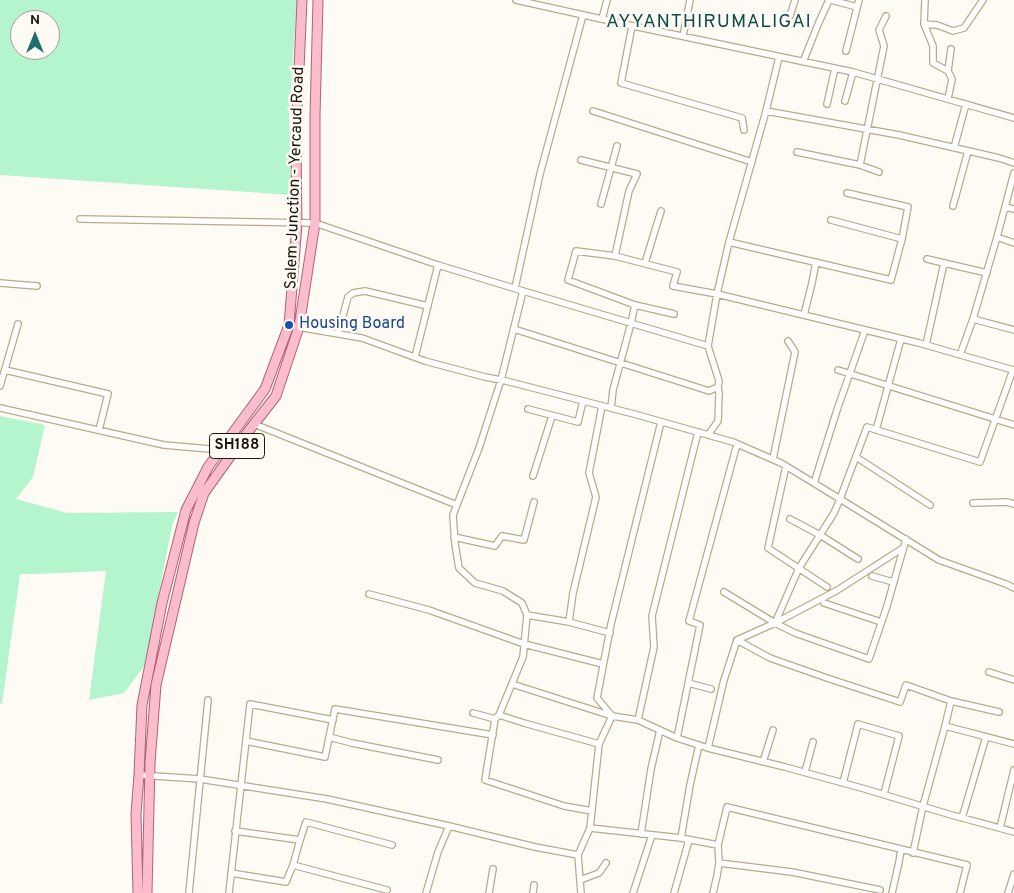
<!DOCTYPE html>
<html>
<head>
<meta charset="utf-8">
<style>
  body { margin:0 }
  #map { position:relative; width:1014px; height:893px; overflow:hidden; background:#fefbf4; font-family:Overpass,sans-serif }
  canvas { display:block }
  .north { position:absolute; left:10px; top:10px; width:50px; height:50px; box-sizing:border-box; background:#fefbf4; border:1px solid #a4a097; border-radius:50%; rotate:0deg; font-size:14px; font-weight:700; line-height:20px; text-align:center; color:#1d170b }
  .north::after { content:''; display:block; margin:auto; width:18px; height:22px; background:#216d6b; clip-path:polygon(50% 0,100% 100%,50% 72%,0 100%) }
</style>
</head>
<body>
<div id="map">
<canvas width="1014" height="893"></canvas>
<div class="north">N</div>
</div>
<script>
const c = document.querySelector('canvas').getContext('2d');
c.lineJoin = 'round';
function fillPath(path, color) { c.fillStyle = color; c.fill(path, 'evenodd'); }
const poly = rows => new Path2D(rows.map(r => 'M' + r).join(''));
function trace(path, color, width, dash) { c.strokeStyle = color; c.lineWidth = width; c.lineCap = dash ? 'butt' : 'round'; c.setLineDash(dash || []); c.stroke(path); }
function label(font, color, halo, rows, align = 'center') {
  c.font = font + ' Overpass,sans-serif'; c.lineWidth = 5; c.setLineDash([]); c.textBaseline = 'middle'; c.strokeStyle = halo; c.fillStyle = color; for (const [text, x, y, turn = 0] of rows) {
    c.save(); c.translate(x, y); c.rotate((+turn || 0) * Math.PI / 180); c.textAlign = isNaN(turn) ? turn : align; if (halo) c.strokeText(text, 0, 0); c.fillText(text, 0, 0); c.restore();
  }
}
fillPath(poly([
  [0,0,297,0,289,115,292,195,0,175],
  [20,20,50,20,50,50,20,50],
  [0,416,45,425,33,477,16,499,67,513,178,512,172,526,145,665,124,693,89,700,106,571,35,574,20,574,2,704,0,703]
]), '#b4f5cd');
const minor = poly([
  [516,0,624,24,853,72,1014,118],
  [831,0,857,7],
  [925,0,924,24,933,46,933,63,948,71,952,79,948,99],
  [790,16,795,0],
  [602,19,607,0],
  [924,24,937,25,953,31,964,28,983,0],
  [632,26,621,83,742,118,744,130],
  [683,36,690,0],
  [846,51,859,0],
  [803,62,819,22,829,0],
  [948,71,951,49],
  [845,101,853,72],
  [827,104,835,68],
  [593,111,752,162],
  [766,111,779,57],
  [954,148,966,104],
  [797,152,860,165,879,172],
  [581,160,637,174,629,191,615,256,576,251,568,280,635,305,674,314],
  [860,165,884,46,879,30,886,16],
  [1014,173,1005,207,1014,209],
  [601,204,617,146],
  [953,206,968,151],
  [80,219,315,223,438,265,523,291,501,380,479,448,453,515,455,544,459,568,475,583,503,591,522,603,527,615,523,657,499,715],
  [831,220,902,239],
  [997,237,1014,243],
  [729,242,891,280,902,239,908,207,847,193],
  [615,256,677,272,673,286,717,294,919,343,1013,370],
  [927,259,987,273],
  [645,263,661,211],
  [0,283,37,286],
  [515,288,540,174,583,15],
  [523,291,708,346,717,294,729,242,766,111,899,135,999,158,1014,163],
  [804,315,812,283,816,262],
  [973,319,1014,330],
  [298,327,362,338,425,361,485,377,506,381,634,414,733,442,781,463,840,499,834,513,799,568,775,623,737,640,770,658,827,678,900,702,906,685,951,701,945,726,1014,744],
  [514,329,709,391,718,387],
  [338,334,348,297,353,293,365,291,428,306],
  [926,345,944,263],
  [960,355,973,319,997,237,1005,207],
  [415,357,438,265],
  [5,370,108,394,99,430],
  [838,370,1014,425],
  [1014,371,1013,370,980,462,867,427,840,499,939,560,1006,584,1014,588],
  [0,386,18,324],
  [602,406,589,473,596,497,573,593,569,622,610,633],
  [0,408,164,445,221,450],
  [611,408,613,390,631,323,635,305],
  [528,409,578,422,583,401],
  [254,424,457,505],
  [876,430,901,339],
  [708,435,718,421,719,393,718,387,719,381,708,346],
  [856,457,930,505],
  [773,459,795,352,788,341],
  [786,466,768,548,827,587],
  [533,476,552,416],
  [814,483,837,410,865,330],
  [973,503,1007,502,1014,504],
  [790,519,820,535,858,559],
  [454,537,495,546,502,536,524,540,534,502],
  [872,576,893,582],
  [724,592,775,623,795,633,869,659,887,606,906,539],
  [369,594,429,610,524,644,603,664],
  [824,603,881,622],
  [527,615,569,622],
  [775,623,836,591,903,548],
  [989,672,1014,680],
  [688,683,711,689],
  [512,684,612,716,597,698,611,624,661,422],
  [951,701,999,712],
  [473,713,495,719,499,715,524,723,599,744,590,828],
  [495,719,485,780,564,806,592,811],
  [638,720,654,647,652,616,698,432],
  [329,737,352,743,438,760],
  [677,738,700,625,689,621,737,444],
  [246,741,325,757,335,709,493,735],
  [599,744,612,716,638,720,677,738,708,748,785,767,865,789,948,814,1014,832],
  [708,748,724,680,737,640],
  [763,762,773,730],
  [805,772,813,742],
  [139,775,200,779,327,799,449,826,535,847,578,855,581,893],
  [843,783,858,724,899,736,884,794],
  [962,818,986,737],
  [1000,828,1014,770],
  [235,831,300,840,293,865,387,890],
  [641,834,651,769,660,730],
  [681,838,690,785,699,745],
  [300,840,306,822,392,845],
  [718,845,727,807,967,865,960,893],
  [913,853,923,806,945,726],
  [578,855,590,828,681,838,718,845,719,863,717,876,713,893],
  [719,863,792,872,880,890],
  [231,873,286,882,293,865],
  [580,880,599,873,606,863],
  [189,893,208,700],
  [229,893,250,704,333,720],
  [426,893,438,852,449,826],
  [489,893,493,869],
  [533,893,534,885],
  [633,893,652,835],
  [674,893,689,840],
  [892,893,899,862,901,850],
  [1008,893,1014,874]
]);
const primary = poly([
  [138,893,136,814,139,775,142,705,162,603,186,510,208,467,265,389,289,325,297,224,296,138,302,0],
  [147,893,150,763,156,685,194,523,204,493,247,433,276,396,299,327,315,223,315,116,318,0]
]);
trace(minor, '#b9aa8b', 8);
trace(primary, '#ab6674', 11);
trace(minor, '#fff', 5.5);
trace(primary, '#fbbdcd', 9);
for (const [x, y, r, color] of [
  [289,325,5,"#1a4fb4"]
]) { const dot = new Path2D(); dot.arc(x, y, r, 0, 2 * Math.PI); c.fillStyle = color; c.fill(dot); trace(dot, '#fefbf4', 2); }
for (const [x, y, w] of [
  [237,446,55]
]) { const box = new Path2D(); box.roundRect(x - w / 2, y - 12.5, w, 25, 4); c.fillStyle = '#fefbf4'; c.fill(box); trace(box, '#1d170b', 1); }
label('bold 15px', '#1d170b', null, [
  ["SH188",237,446]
]);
label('16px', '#1d170b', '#fefbf4', [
  ["Salem Junction - Yercaud Road",296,178,-88]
]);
label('16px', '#164399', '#fefbf4', [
  ["Housing Board",299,325]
], 'left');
c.letterSpacing = '1px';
label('19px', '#0f4d4c', '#fefbf4', [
  ["AYYANTHIRUMALIGAI",709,23]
]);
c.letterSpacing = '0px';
</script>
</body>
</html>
